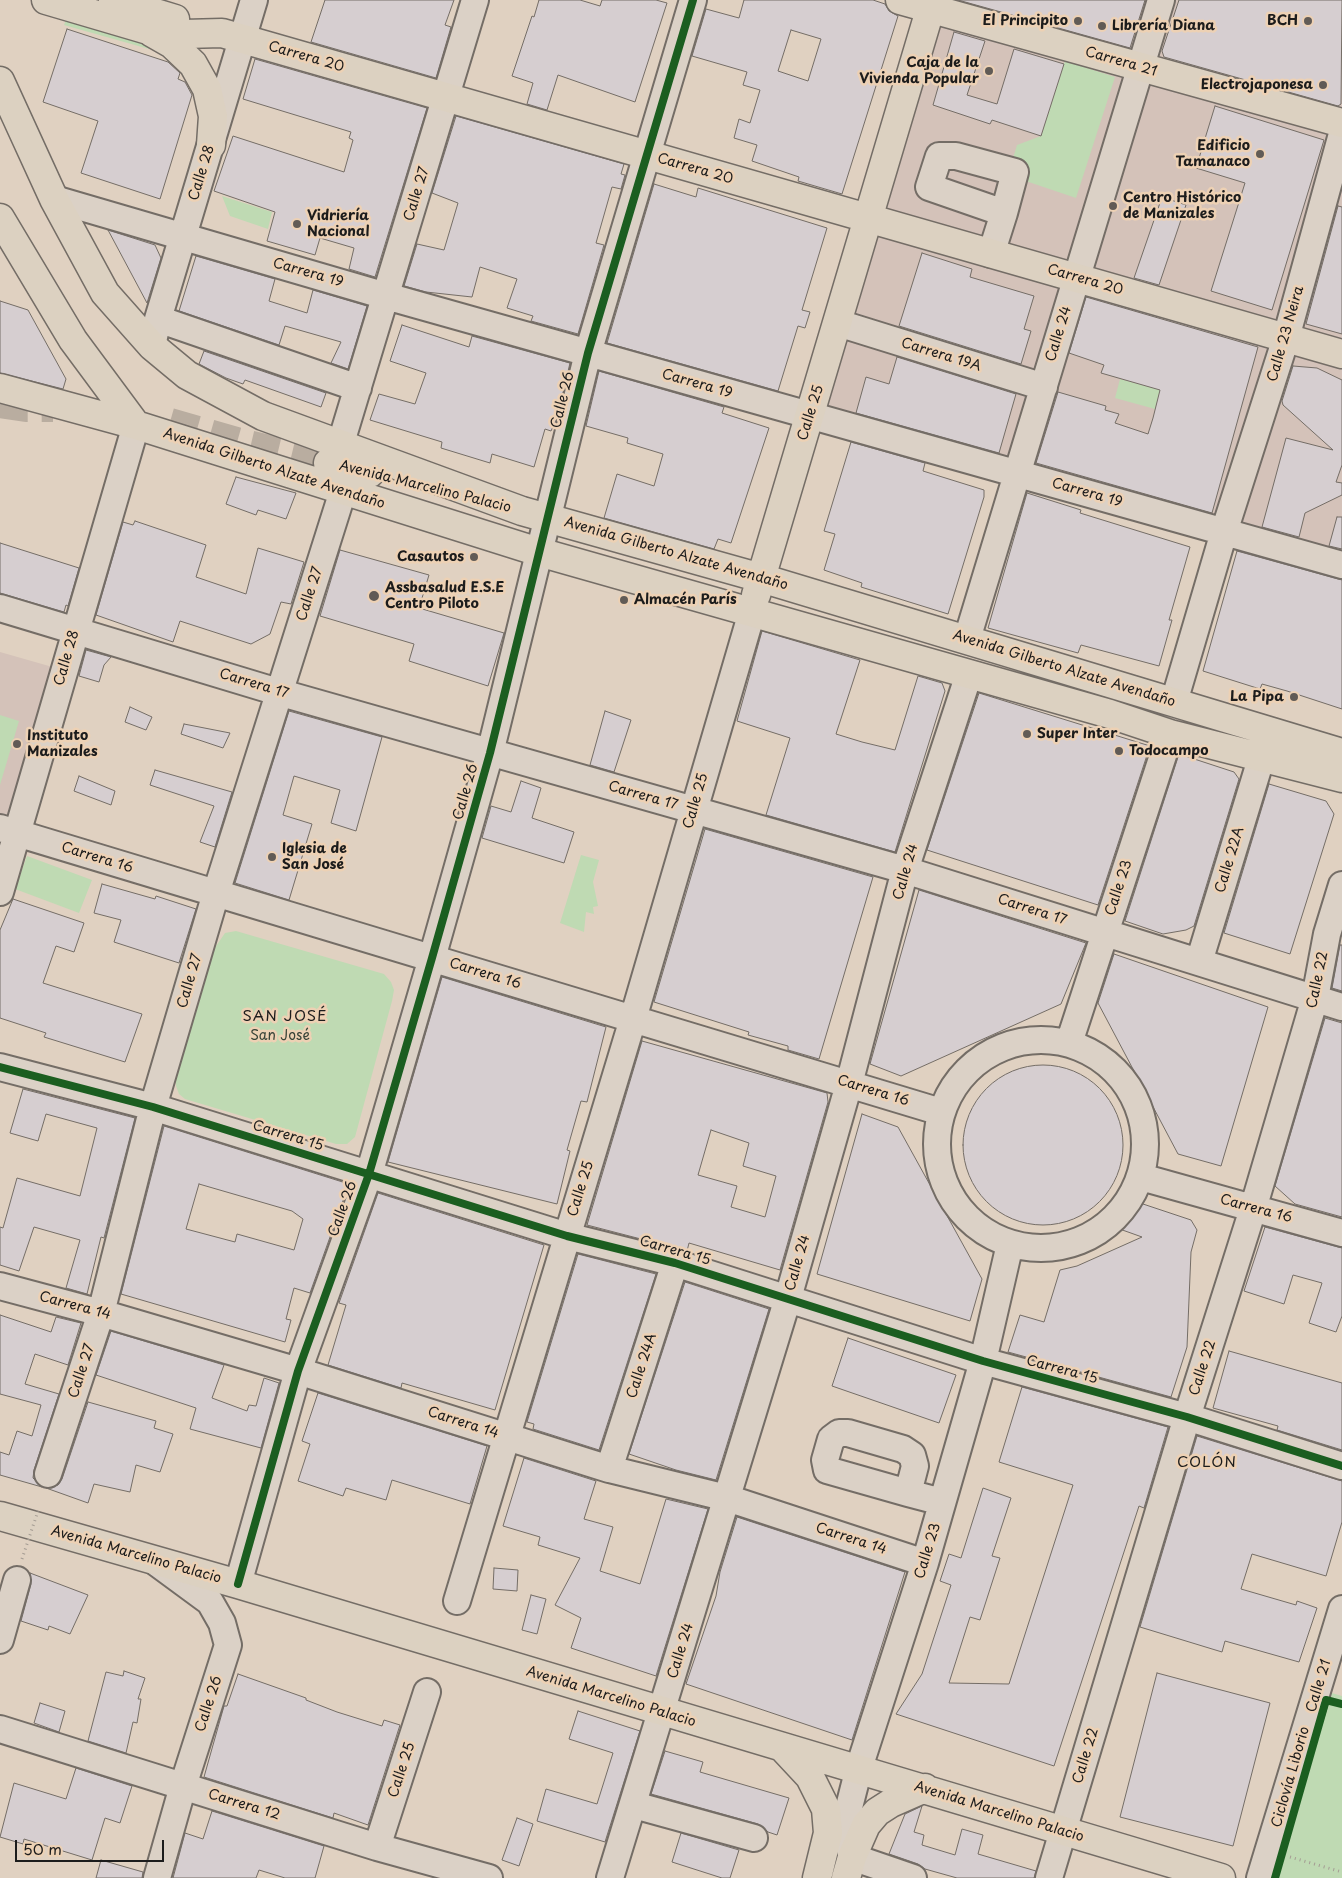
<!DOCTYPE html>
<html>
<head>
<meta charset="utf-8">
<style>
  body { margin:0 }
  #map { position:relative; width:1342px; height:1878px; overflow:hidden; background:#e0d1c1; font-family:"Playpen Sans",sans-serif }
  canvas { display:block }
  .scale { position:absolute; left:15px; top:1840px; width:149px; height:22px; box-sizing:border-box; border:2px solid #1c1c1c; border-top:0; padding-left:6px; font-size:15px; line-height:18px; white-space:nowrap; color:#1c1c1c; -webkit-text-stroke:4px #edd1b4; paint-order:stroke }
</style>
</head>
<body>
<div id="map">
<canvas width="1342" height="1878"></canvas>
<div class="scale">50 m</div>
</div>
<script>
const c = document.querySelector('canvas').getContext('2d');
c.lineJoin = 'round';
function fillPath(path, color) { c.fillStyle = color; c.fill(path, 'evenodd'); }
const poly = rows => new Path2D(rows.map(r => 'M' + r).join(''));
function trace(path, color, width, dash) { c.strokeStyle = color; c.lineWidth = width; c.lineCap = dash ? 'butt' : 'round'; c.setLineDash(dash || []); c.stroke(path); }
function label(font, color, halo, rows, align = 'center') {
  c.font = font + ' "Playpen Sans",sans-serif'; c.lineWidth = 5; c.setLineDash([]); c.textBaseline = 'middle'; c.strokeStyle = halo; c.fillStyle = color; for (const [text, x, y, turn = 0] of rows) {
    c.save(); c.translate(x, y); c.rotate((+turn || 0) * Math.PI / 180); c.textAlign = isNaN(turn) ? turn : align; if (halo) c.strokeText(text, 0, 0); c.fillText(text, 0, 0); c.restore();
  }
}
fillPath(poly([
  [943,0,1342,0,1342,551,826,412],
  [0,652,56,668,12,822,0,819]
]), '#d4c2b9');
fillPath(poly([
  [72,4,156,29,149,49,64,25],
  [1065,61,1115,77,1076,198,1008,175,1017,145,1041,136],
  [222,196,272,212,268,229,230,216],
  [1120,379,1160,390,1155,409,1115,398],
  [0,715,19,721,0,785],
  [581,855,599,860,593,882,598,906,593,907,594,914,586,912,584,932,560,923],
  [27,856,92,880,79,913,15,889],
  [236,931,384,974,391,982,394,990,392,1001,355,1137,347,1144,336,1144,185,1099,179,1094,176,1086,176,1076,214,949,225,933],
  [1325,1691,1342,1696,1342,1878,1273,1878]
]), '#bfdab3');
const building = poly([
  [325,0,454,0,445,25,451,27,436,78,311,42,325,0],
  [539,0,580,0,600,6,602,0,656,0,667,3,635,102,558,75,547,110,527,104,533,83,512,76,532,16,534,17,539,0],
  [744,0,873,0,885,4,889,11,898,16,842,194,798,181,799,177,752,161,757,145,734,138,739,119,750,123,760,90,743,85,747,72,692,56,706,9,739,18,744,0],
  [791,30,821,39,808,81,778,71,791,30],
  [958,0,1145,0,1130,48,958,0],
  [1179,0,1342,0,1341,104,1338,106,1164,57,1162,51,1179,0],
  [67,29,168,62,180,73,178,79,185,82,192,95,160,199,81,173,98,121,43,102,67,29],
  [954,32,985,41,967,95,997,104,1014,49,1064,64,1041,136,992,120,990,124,933,105,954,32],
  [255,59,427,108,375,277,349,269,354,248,320,238,315,255,267,241,275,212,214,191,233,136,344,172,353,140,349,138,351,132,243,99,255,59],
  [1215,106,1324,140,1272,310,1211,291,1245,183,1196,168,1215,106],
  [456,116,624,164,621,174,625,175,621,189,612,187,596,243,604,245,578,334,531,321,533,316,507,308,517,279,480,267,472,297,426,292,404,286,417,244,444,250,458,203,432,193,456,116],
  [654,184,696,197,698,188,827,228,802,310,810,312,805,328,798,326,778,391,607,343,654,184],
  [1162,197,1186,205,1159,285,1134,278,1162,197],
  [1338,206,1342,207,1342,334,1306,324,1338,206],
  [108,230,155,245,161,258,147,303,108,230],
  [922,253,972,269,970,277,1034,296,1024,329,1031,331,1021,364,899,326,922,253],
  [196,256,275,279,269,301,307,313,313,290,367,306,348,369,331,363,341,342,285,326,279,345,179,311,196,256],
  [1086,297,1258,347,1212,513,1036,463,1058,392,1106,406,1105,410,1119,414,1115,423,1148,434,1153,418,1160,390,1101,373,1104,365,1069,353,1086,297],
  [0,301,28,310,66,379,63,389,0,373,0,301],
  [402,325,469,347,472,336,570,363,557,418,551,431,545,429,534,467,492,454,490,463,441,448,442,442,370,420,379,394,415,404,426,373,390,361,402,325],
  [204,351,326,393,321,407,245,380,243,384,226,378,199,364,204,351],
  [897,357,1016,394,999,453,856,413,866,377,889,384,897,357],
  [1293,366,1317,368,1342,380,1342,465,1336,482,1342,483,1342,495,1305,513,1299,537,1262,527,1286,438,1333,450,1283,405,1282,401,1293,366],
  [599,371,724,407,722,413,769,428,731,543,718,539,714,549,604,518,617,474,654,486,663,454,627,443,628,438,586,426,599,371],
  [851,442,925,463,923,471,984,490,984,497,948,614,861,587,862,583,824,570,835,534,824,531,851,442],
  [236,477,296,493,286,519,258,510,256,515,226,504,236,477],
  [1027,493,1081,510,1080,513,1190,547,1169,620,1172,620,1159,666,1081,645,1078,653,988,628,1027,493],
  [1337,517,1342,517,1342,549,1329,546,1337,517],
  [135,521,206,545,196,577,246,594,258,548,304,562,291,604,281,602,270,634,251,644,180,621,173,642,96,615,123,522,133,525,135,521],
  [0,543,79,568,68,606,66,605,64,612,0,593,0,543],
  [340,550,429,575,419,608,504,633,488,686,409,661,414,644,320,616,340,550],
  [1237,551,1342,580,1342,709,1287,691,1262,684,1260,689,1203,671,1237,551],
  [762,631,860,660,836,734,862,742,895,750,918,676,942,683,945,691,895,852,766,815,790,738,737,721,762,631],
  [86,650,111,657,104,665,99,682,79,676,86,650],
  [979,693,1150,746,1098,905,927,850,979,693],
  [130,707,152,717,146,730,125,722,130,707],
  [289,711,382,737,356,831,331,823,340,790,294,776,283,815,312,824,289,900,235,883,289,711],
  [605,711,631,720,614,772,590,765,605,711],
  [184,724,230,733,223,748,181,734,184,724],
  [1179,754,1234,772,1239,779,1194,926,1186,930,1163,934,1125,921,1179,754],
  [155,770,232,792,215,847,200,842,214,806,150,785,155,770],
  [79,776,115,791,111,805,74,791,79,776],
  [521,781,541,788,532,818,574,832,564,863,482,838,491,806,511,812,521,781],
  [1269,784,1326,801,1334,814,1290,954,1224,933,1269,784],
  [705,829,873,877,819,1059,788,1050,788,1046,748,1035,749,1032,654,1002,705,829],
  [102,884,155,899,156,896,196,909,179,963,114,942,121,920,94,913,102,884],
  [919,890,1086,943,1061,1004,901,1076,870,1064,919,890],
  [13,899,84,923,74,952,56,946,43,983,142,1014,125,1062,44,1037,46,1033,0,1018,0,930,13,899],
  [1340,945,1342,945,1342,991,1332,988,1340,945],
  [1114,954,1268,1007,1221,1166,1178,1154,1098,1003,1114,954],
  [442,977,606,1027,587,1102,581,1101,567,1150,570,1151,557,1204,388,1162,442,977],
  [1325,1018,1342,1023,1342,1217,1295,1204,1275,1186,1325,1018],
  [642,1041,827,1093,828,1102,780,1270,689,1243,687,1251,587,1225,642,1041],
  [711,1130,749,1143,743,1166,776,1176,765,1217,731,1207,737,1186,698,1175,711,1130],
  '963 1145a80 80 0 1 1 160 0a80 80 0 1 1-160 0Z',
  [23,1089,135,1118,104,1238,101,1237,87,1294,66,1288,80,1240,34,1227,19,1271,0,1265,0,1227,3,1228,17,1178,80,1196,97,1128,46,1114,38,1141,10,1133,23,1089],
  [862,1114,898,1127,982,1279,970,1321,817,1274,862,1114],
  [164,1126,349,1184,310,1293,294,1288,286,1319,291,1320,285,1342,121,1294,164,1126],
  [199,1184,292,1211,303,1219,294,1250,237,1234,235,1242,186,1229,199,1184],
  [378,1193,544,1245,495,1410,402,1383,401,1388,328,1365,346,1305,339,1303,378,1193],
  [1137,1202,1191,1220,1197,1230,1191,1252,1187,1347,1171,1397,1008,1352,1020,1315,1044,1322,1060,1270,1077,1266,1142,1237,1114,1227,1123,1210,1137,1202],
  [1265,1227,1342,1248,1342,1316,1336,1332,1309,1323,1322,1283,1293,1275,1284,1304,1244,1291,1265,1227],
  [578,1254,656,1274,599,1450,533,1429,534,1424,527,1422,578,1254],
  [685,1282,769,1309,716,1480,676,1470,629,1454,685,1282],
  [0,1315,51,1332,56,1317,81,1323,68,1365,35,1354,25,1384,59,1394,34,1470,33,1478,42,1487,0,1475,0,1452,9,1455,17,1431,32,1436,41,1405,0,1394,0,1315],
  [111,1331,224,1365,212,1398,247,1411,249,1405,256,1406,264,1378,279,1383,261,1448,190,1429,196,1408,96,1375,111,1331],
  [848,1338,956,1375,939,1423,832,1386,848,1338],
  [1229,1351,1342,1383,1342,1450,1277,1430,1278,1426,1213,1408,1229,1351],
  [1022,1387,1168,1427,1144,1508,1139,1506,1054,1766,896,1714,922,1674,951,1585,940,1581,949,1554,961,1558,983,1488,1011,1498,992,1556,1000,1558,980,1620,970,1617,949,1683,1009,1684,1073,1485,999,1462,1022,1387],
  [318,1393,487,1446,470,1504,392,1480,386,1500,346,1488,343,1496,298,1481,310,1444,302,1441,318,1393],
  [88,1402,156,1421,154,1428,173,1434,160,1472,136,1465,130,1492,94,1484,88,1503,46,1488,58,1485,62,1479,88,1402],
  [1197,1436,1342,1481,1342,1522,1326,1576,1252,1554,1241,1589,1296,1605,1297,1601,1317,1608,1299,1662,1225,1641,1222,1652,1140,1627,1197,1436],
  [524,1458,596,1481,584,1519,613,1527,600,1571,640,1584,666,1499,708,1509,656,1676,571,1648,581,1618,555,1605,580,1558,538,1545,540,1537,503,1526,524,1458],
  [737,1517,905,1572,852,1740,686,1684,716,1596,720,1572,737,1517],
  [494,1568,518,1570,517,1591,493,1589,494,1568],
  [30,1573,88,1595,70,1634,49,1626,48,1630,21,1621,31,1584,30,1573],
  [531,1595,546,1599,537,1634,522,1630,531,1595],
  [124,1671,145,1678,138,1699,141,1699,137,1723,133,1722,126,1753,88,1741,106,1672,123,1676,124,1671],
  [1157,1673,1270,1703,1233,1846,1120,1817,1157,1673],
  [238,1674,306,1698,306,1700,337,1712,382,1726,384,1720,400,1725,368,1825,334,1813,333,1818,204,1777,224,1706,227,1706,238,1674],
  [40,1703,65,1711,59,1732,34,1723,40,1703],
  [578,1711,640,1731,605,1842,537,1821,546,1789,597,1804,613,1753,569,1739,578,1711],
  [665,1751,703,1762,700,1772,789,1798,777,1835,768,1832,758,1824,651,1794,665,1751],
  [76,1768,132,1786,120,1823,105,1818,92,1860,24,1839,23,1844,0,1837,14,1783,66,1799,76,1768],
  [922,1806,914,1832,924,1835,922,1845,955,1855,962,1829,983,1835,978,1854,1036,1871,1034,1878,957,1878,925,1869,918,1864,889,1854,905,1814,922,1806],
  [212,1811,324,1846,315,1878,285,1878,259,1870,256,1878,173,1878,185,1833,203,1839,212,1811],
  [517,1818,533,1824,519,1866,502,1860,517,1818],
  [681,1833,739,1850,730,1878,722,1878,672,1862,681,1833],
  [101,1860,143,1872,142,1878,96,1878,101,1860]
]);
fillPath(building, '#d6ced0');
trace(building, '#746d66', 1);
trace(poly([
  [0,404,26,408,53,408],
  [170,422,240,442,328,463]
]), '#b9ada0', 28, [28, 14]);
const minor = poly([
  [54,199,386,296,1342,565],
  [991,254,1004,213,1015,172,956,156,939,156,929,187,1004,213],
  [158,319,358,388],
  [838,323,1044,387],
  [152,346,158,319,254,0],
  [340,446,475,0],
  [0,608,278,692,905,870,1342,1007],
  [967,639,1161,0],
  [1174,702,1224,532,1286,338,1342,134],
  [0,828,941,1112],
  [0,892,136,425],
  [1199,962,1261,759],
  '937 1144a104 104 0 1 1 208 0a104 104 0 1 1-208 0Z',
  [1069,1043,1170,734],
  [0,1067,153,1107,567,1236,675,1263,983,1361,1187,1417,1342,1466],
  [1141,1177,1342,1233],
  [0,1286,101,1313,298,1371,609,1469,727,1498,925,1563],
  [609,1469,675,1263],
  [48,1474,101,1313,153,1107,216,893,343,491],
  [908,1493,915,1466,912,1455,903,1449,848,1433,839,1433,831,1439,825,1460,827,1470,908,1493,942,1502],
  [157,1563,210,1602,222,1623,228,1645,183,1786,157,1878],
  [238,1584,298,1371,369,1174,432,958,490,753,588,353,693,0],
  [457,1601,633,1019,752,612],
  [0,1640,17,1580],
  [0,1729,377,1847,489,1878],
  [634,1805,754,1838],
  [377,1847,427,1692],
  [610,1878,788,1298,849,1084,905,870,969,674],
  [913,1878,852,1857,845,1831,846,1819,859,1768,925,1563,983,1361,1010,1244],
  [1049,1878,1187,1417,1253,1209,1315,998,1327,934,1342,885],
  [1260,1878,1342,1609]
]);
const major = poly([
  [46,0,148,30,184,34,222,33,1342,354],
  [113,0,175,19],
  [900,0,1342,123],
  [151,32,172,44,193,64,207,89,213,116,211,145],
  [0,81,54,199,105,293,152,346,187,375,263,416,522,511,761,578,1342,753],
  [0,218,73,340,136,425],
  [0,388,136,425,539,552,1110,714,1170,734,1342,778],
  [328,463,370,473],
  [756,595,933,0],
  [0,1516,238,1584,1221,1878],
  [782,1747,810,1777,826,1809,828,1833,817,1878],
  [846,1878,852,1857,866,1825,877,1812,891,1803,925,1788]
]);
trace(minor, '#746d66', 30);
trace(major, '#746d66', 31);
trace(poly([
  [1290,1857,1342,1872]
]), '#a49c93', 3, [1, 4]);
trace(minor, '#dbd1c6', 26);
trace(major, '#dcd1c1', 28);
trace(poly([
  [22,1559,38,1511]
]), '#a49c93', 3, [1, 4]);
trace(poly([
  [0,1067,153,1107,567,1236,675,1263,983,1361,1187,1417,1342,1466],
  [238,1584,298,1371,369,1174,432,958,490,753,588,353,693,0],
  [1275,1878,1326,1700,1342,1704]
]), '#1b5e20', 8);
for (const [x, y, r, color] of [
  [1078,21,5,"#615b56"],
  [1308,21,5,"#615b56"],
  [1102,26,5,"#615b56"],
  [989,71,5,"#615b56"],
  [1323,85,5,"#615b56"],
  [1260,154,5,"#615b56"],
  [1113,206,5,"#615b56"],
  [297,224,5,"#615b56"],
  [474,557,5,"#615b56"],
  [374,596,6,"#615b56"],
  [624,600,5,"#615b56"],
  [1294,697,5,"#615b56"],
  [1027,734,5,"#615b56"],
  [17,744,5,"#615b56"],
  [1119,751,5,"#615b56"],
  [272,857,5,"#615b56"]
]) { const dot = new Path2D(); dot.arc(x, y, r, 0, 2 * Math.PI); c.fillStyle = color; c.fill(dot); trace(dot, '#edd1b4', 2); }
label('bold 14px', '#1c1c1c', '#edd1b4', [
  ["El Principito",1068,21,"right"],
  ["BCH",1298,21,"right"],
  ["Librería Diana",1112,26],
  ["Caja de la",979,63,"right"],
  ["Vivienda Popular",979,79,"right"],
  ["Electrojaponesa",1313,85,"right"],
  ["Edificio",1250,146,"right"],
  ["Tamanaco",1250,162,"right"],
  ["Centro Histórico",1123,198],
  ["de Manizales",1123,214],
  ["Vidriería",307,216],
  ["Nacional",307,232],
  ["Casautos",464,557,"right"],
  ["Assbasalud E.S.E",385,588],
  ["Centro Piloto",385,604],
  ["Almacén París",634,600],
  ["La Pipa",1284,697,"right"],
  ["Super Inter",1037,734],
  ["Instituto",27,736],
  ["Manizales",27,752],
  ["Todocampo",1129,751],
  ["Iglesia de",282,849],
  ["San José",282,865]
], 'left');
label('14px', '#1c1c1c', '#edd1b4', [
  ["Carrera 20",306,57,16],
  ["Carrera 21",1121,62,16],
  ["Carrera 20",695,169,16],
  ["Calle 28",202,173,-73],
  ["Calle 27",417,194,-73],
  ["Carrera 19",308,273,16],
  ["Carrera 20",1085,280,16],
  ["Calle 24",1059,334,-73],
  ["Calle 23 Neira",1286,334,-74],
  ["Carrera 19A",941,355,17],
  ["Carrera 19",697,384,16],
  ["Calle 26",563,400,-76],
  ["Calle 25",811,413,-73],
  ["Avenida Gilberto Alzate Avendaño",274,469,18],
  ["Avenida Marcelino Palacio",425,487,14],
  ["Carrera 19",1087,493,16],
  ["Avenida Gilberto Alzate Avendaño",676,554,16],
  ["Calle 27",310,594,-72],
  ["Calle 28",67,658,-74],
  ["Avenida Gilberto Alzate Avendaño",1064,669,17],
  ["Carrera 17",254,684,17],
  ["Calle 26",466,792,-74],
  ["Carrera 17",643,796,16],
  ["Calle 25",696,801,-74],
  ["Carrera 16",97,858,17],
  ["Calle 22A",1230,860,-73],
  ["Calle 24",906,872,-74],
  ["Calle 23",1119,888,-72],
  ["Carrera 17",1032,910,18],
  ["Carrera 16",485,974,17],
  ["Calle 22",1318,980,-78],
  ["Calle 27",190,981,-74],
  ["Carrera 16",873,1091,17],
  ["Carrera 15",288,1136,17],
  ["Calle 25",581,1189,-73],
  ["Calle 26",343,1209,-70],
  ["Carrera 16",1256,1209,15],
  ["Carrera 15",675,1251,16],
  ["Calle 24",798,1263,-74],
  ["Carrera 14",75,1306,15],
  ["Calle 24A",642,1366,-72],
  ["Calle 22",1203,1368,-72],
  ["Carrera 15",1062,1370,15],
  ["Calle 27",82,1371,-72],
  ["Carrera 14",463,1423,18],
  ["Carrera 14",851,1539,18],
  ["Calle 23",928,1551,-73],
  ["Avenida Marcelino Palacio",136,1555,16],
  ["Calle 24",681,1651,-73],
  ["Calle 21",1319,1686,-73],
  ["Avenida Marcelino Palacio",611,1697,17],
  ["Calle 26",209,1704,-72],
  ["Calle 22",1086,1756,-73],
  ["Calle 25",402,1770,-72],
  ["Ciclovía Liborio",1291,1777,-74],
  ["Carrera 12",244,1805,17],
  ["Avenida Marcelino Palacio",999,1812,17]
]);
label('14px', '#374338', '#edd1b4', [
  ["San José",280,1036]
]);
c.letterSpacing = '1px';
label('15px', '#1c1c1c', '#edd1b4', [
  ["SAN JOSÉ",285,1017],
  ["COLÓN",1207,1463]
]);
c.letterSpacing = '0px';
</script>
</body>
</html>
